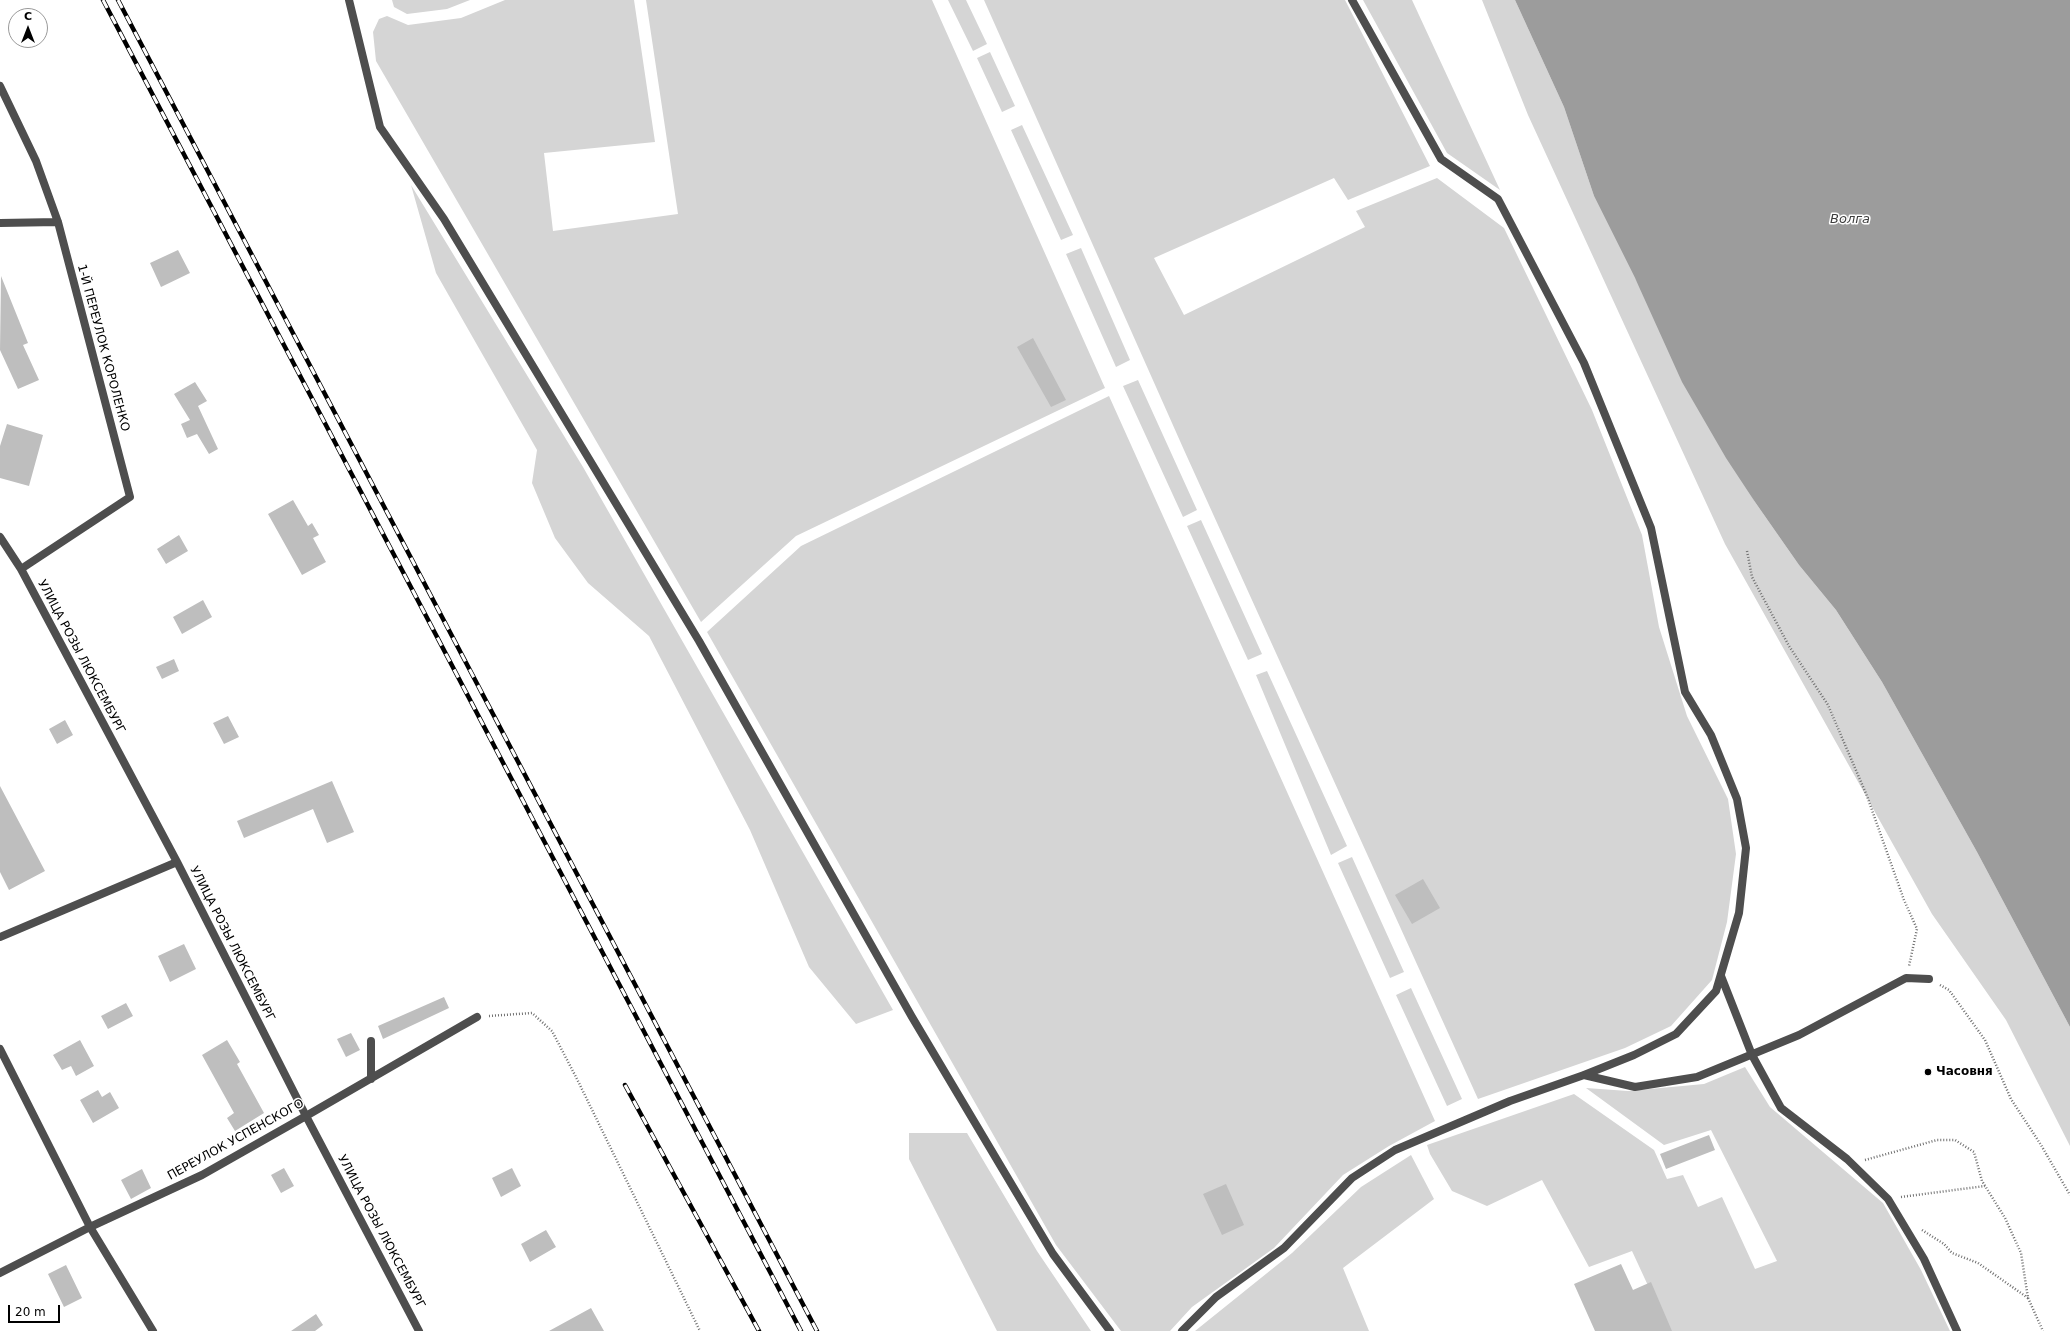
<!DOCTYPE html>
<html>
<head>
<meta charset="utf-8">
<style>
  body { margin:0 }
  #map { position:relative; width:2070px; height:1331px; overflow:hidden; background:#fff; font-family:"DejaVu Sans",sans-serif }
  canvas { display:block }
  .north { position:absolute; left:8px; top:8px; width:40px; height:40px; box-sizing:border-box; background:#fff; border:1px solid #999; border-radius:50%; rotate:0deg; font-size:11px; font-weight:700; line-height:16px; text-align:center; color:#000 }
  .north::after { content:''; display:block; margin:auto; width:14px; height:18px; background:#000; clip-path:polygon(50% 0,100% 100%,50% 72%,0 100%) }
  .scale { position:absolute; left:8px; top:1305px; width:52px; height:18px; box-sizing:border-box; border:2px solid #000; border-top:0; padding-left:5px; font-size:12px; line-height:14px; white-space:nowrap; color:#000; -webkit-text-stroke:3px #fff; paint-order:stroke }
</style>
</head>
<body>
<div id="map">
<canvas width="2070" height="1331"></canvas>
<div class="north">С</div>
<div class="scale">20 m</div>
</div>
<script>
const c = document.querySelector('canvas').getContext('2d');
c.lineJoin = 'round';
function fillPath(path, color) { c.fillStyle = color; c.fill(path, 'evenodd'); }
const poly = rows => new Path2D(rows.map(r => 'M' + r).join(''));
function trace(path, color, width, dash) { c.strokeStyle = color; c.lineWidth = width; c.lineCap = dash ? 'butt' : 'round'; c.setLineDash(dash || []); c.stroke(path); }
function label(font, color, halo, rows, align = 'center') {
  c.font = font + ' "DejaVu Sans",sans-serif'; c.lineWidth = 3; c.setLineDash([]); c.textBaseline = 'middle'; c.strokeStyle = halo; c.fillStyle = color; for (const [text, x, y, turn = 0] of rows) {
    c.save(); c.translate(x, y); c.rotate((+turn || 0) * Math.PI / 180); c.textAlign = isNaN(turn) ? turn : align; if (halo) c.strokeText(text, 0, 0); c.fillText(text, 0, 0); c.restore();
  }
}
fillPath(poly([
  [392,0,470,0,447,9,407,14,394,7],
  [505,0,634,0,655,142,544,153,553,231,678,214,646,0,932,0,1105,388,796,536,701,622,376,61,373,32,379,19,387,16,408,25,461,18],
  [948,0,966,0,987,44,973,51],
  [984,0,1345,0,1430,166,1348,200,1334,178,1154,258,1184,315,1365,227,1356,211,1437,178,1504,228,1592,410,1642,535,1659,627,1687,716,1728,799,1736,854,1727,922,1712,980,1671,1026,1625,1048,1478,1099,1184,450],
  [1363,0,1412,0,1500,190,1447,153],
  [1482,0,1515,0,1564,107,1594,196,1635,278,1755,502,1799,565,1836,610,1882,682,1977,852,2070,1027,2070,1146,2006,1020,1932,914,1725,544,1528,115],
  [990,52,1015,106,1002,112,977,58],
  [1022,125,1073,235,1061,240,1011,130],
  [411,185,583,467,893,1010,856,1024,809,967,750,830,649,636,588,583,555,538,532,483,537,450,436,273],
  [1081,248,1130,360,1116,367,1066,254],
  [1138,380,1197,510,1183,517,1123,386],
  [1109,396,1435,1121,1389,1146,1343,1175,1274,1248,1192,1307,1170,1331,1121,1331,1056,1245,707,632,801,546],
  [1201,520,1262,654,1248,660,1187,526],
  [1267,671,1347,846,1331,855,1256,675],
  [1352,857,1404,972,1390,978,1338,863],
  [1411,988,1462,1099,1447,1106,1396,995],
  [1745,1067,1770,1107,1883,1203,1921,1270,1950,1331,1669,1331,1632,1251,1589,1267,1542,1180,1487,1206,1452,1191,1430,1154,1427,1145,1574,1094,1654,1150,1667,1179,1683,1175,1698,1207,1722,1197,1755,1269,1777,1261,1711,1130,1664,1145,1586,1088,1628,1091,1704,1084],
  [909,1133,967,1133,1037,1251,1091,1331,997,1331,909,1159],
  [1411,1155,1434,1199,1343,1268,1369,1331,1195,1331,1292,1253,1361,1187]
]), '#d5d5d5');
fillPath(poly([
  [1515,0,2070,0,2070,1027,1977,852,1882,682,1836,610,1799,565,1755,502,1726,458,1682,382,1635,278,1594,196,1564,107]
]), '#9c9c9c');
fillPath(poly([
  [178,250,190,273,161,287,150,263],
  [1,276,28,343,23,345,39,380,18,389,0,350],
  [1033,338,1066,400,1051,407,1017,347],
  [195,382,207,401,198,406,218,449,209,454,197,434,187,438,181,424,190,420,174,394],
  [7,424,43,435,29,486,0,478,0,446],
  [293,500,308,526,312,523,319,535,313,538,326,562,302,575,268,514],
  [179,535,188,551,166,564,157,549],
  [203,600,212,617,182,634,173,617],
  [174,659,179,671,162,679,156,667],
  [228,716,239,737,224,744,213,723],
  [65,720,73,735,57,744,49,729],
  [332,781,354,832,327,843,313,809,244,838,237,821],
  [0,786,45,871,9,890,0,872],
  [1423,879,1440,908,1412,924,1395,895],
  [184,944,196,969,170,982,158,956],
  [444,997,449,1008,383,1039,378,1026],
  [126,1003,133,1016,108,1029,101,1016],
  [351,1033,360,1050,346,1057,337,1039],
  [80,1040,94,1066,76,1076,71,1066,62,1070,53,1055],
  [227,1040,240,1062,237,1064,264,1113,235,1131,227,1118,234,1113,202,1055],
  [98,1090,102,1097,110,1092,119,1108,93,1123,80,1100],
  [1709,1135,1715,1150,1666,1169,1660,1154],
  [284,1168,294,1186,281,1193,271,1175],
  [512,1168,521,1186,501,1197,492,1178],
  [142,1169,151,1188,131,1199,121,1180],
  [1226,1184,1244,1225,1222,1235,1203,1194],
  [546,1230,556,1247,530,1262,521,1244],
  [1621,1264,1633,1290,1651,1282,1672,1331,1595,1331,1574,1284],
  [66,1265,82,1298,64,1307,48,1274],
  [591,1308,604,1331,549,1331],
  [316,1314,323,1325,315,1331,291,1331]
]), '#bebebe');
trace(poly([
  [1747,551,1752,577,1789,646,1828,705,1867,796,1904,900,1917,929,1909,966],
  [1940,985,1949,990,1985,1040,2011,1099,2041,1145,2070,1195],
  [489,1016,532,1013,552,1031,577,1079,700,1331],
  [1865,1160,1937,1140,1955,1140,1974,1152,1982,1181,2005,1218,2021,1253,2028,1298,2043,1331],
  [1901,1197,1985,1186],
  [1922,1230,1944,1244,1952,1253,1978,1263,2028,1298]
]), '#707070', 2.5, [1, 2]);
trace(poly([
  [371,1041,371,1079],
  [0,1049,90,1227,153,1331],
  [306,1116,477,1017]
]), '#4e4e4e', 8);
trace(poly([
  [349,0,380,127,444,219,699,641,912,1017,1053,1254,1110,1331],
  [0,86,36,161,58,222,130,497,21,569],
  [0,223,58,222],
  [0,537,21,569,177,862,306,1116,419,1331],
  [0,937,177,862],
  [1721,976,1752,1055,1781,1108,1847,1159,1888,1199,1924,1259,1957,1331],
  [1584,1075,1635,1087,1697,1077,1799,1035,1906,978,1929,979],
  [0,1273,90,1227,202,1175,306,1116],
  [1182,1331,1216,1297,1284,1248,1352,1178,1395,1150,1510,1101,1584,1075,1634,1055,1676,1034,1716,991,1739,913,1746,848,1737,799,1711,735,1685,692,1651,528,1584,363,1498,199,1441,159,1352,0]
]), '#4e4e4e', 8);
const rail = poly([
  [103,0,801,1331],
  [118,0,817,1331],
  [625,1085,759,1331]
]);
trace(rail, '#000', 4.5);
trace(rail, '#fff', 3, [9]);
for (const [x, y, r, color] of [
  [1928,1072,4,"#000"]
]) { const dot = new Path2D(); dot.arc(x, y, r, 0, 2 * Math.PI); c.fillStyle = color; c.fill(dot); trace(dot, '#fff', 1.5); }
label('12px', '#000', '#fff', [
  ["1-Й ПЕРЕУЛОК КОРОЛЕНКО",103,348,75],
  ["УЛИЦА РОЗЫ ЛЮКСЕМБУРГ",81,657,62],
  ["УЛИЦА РОЗЫ ЛЮКСЕМБУРГ",232,944,63],
  ["ПЕРЕУЛОК УСПЕНСКОГО",236,1140,-29],
  ["УЛИЦА РОЗЫ ЛЮКСЕМБУРГ",381,1232,62]
]);
label('bold 12px', '#000', '#fff', [
  ["Часовня",1936,1072]
], 'left');
label('italic 13px', '#3d3d3d', '#fff', [
  ["Волга",1850,220]
]);
</script>
</body>
</html>
